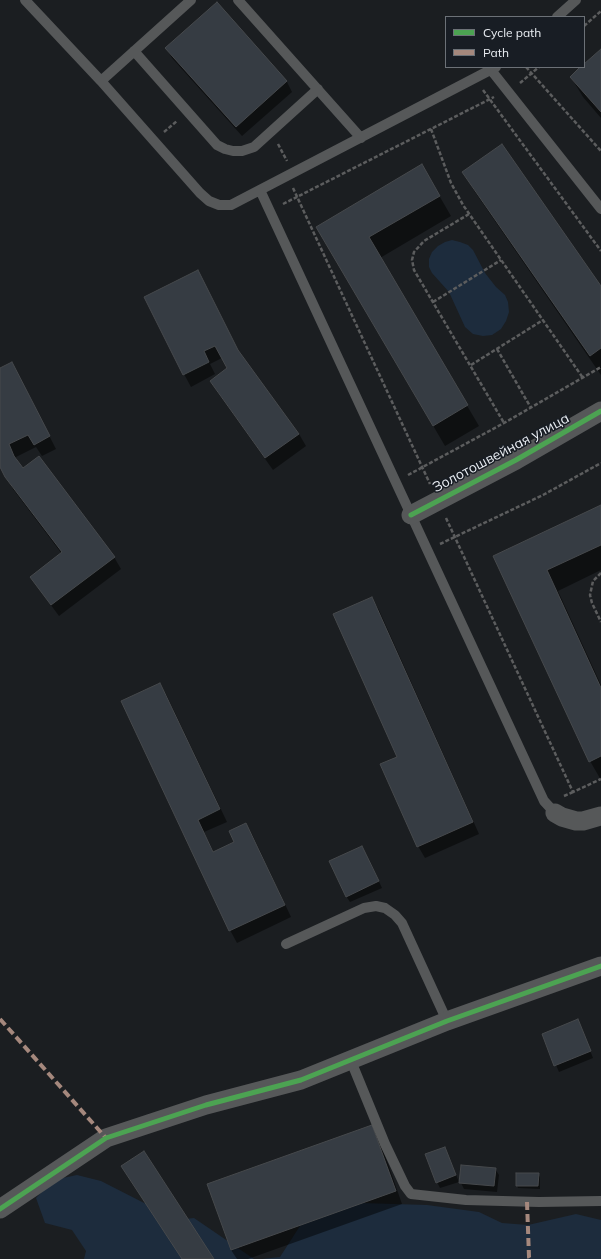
<!DOCTYPE html>
<html>
<head>
<meta charset="utf-8">
<style>
  body { margin:0 }
  #map { position:relative; width:601px; height:1259px; overflow:hidden; background:#1b1e21; font-family:Mulish,sans-serif }
  canvas { display:block }
  .legend { position:absolute; left:445px; top:16px; width:140px; height:52px; box-sizing:border-box; background:#181d24; border:1px solid #6c7177; margin:0; padding:5px 7px; list-style:none; font-size:12px; color:#eaeef3 }
  .legend li { display:flex; align-items:center; gap:8px; height:20px }
  .legend b { width:20px; border:1px solid #6c7177 }
</style>
</head>
<body>
<div id="map">
<canvas width="601" height="1259"></canvas>
<ul class="legend">
<li><b style="height:5px;background:#4ca352"></b>Cycle path</li>
<li><b style="height:5px;background:#a5887d"></b>Path</li>
</ul>
</div>
<script>
const c = document.querySelector('canvas').getContext('2d');
c.lineJoin = 'round';
function fillPath(path, color) { c.fillStyle = color; c.fill(path, 'evenodd'); }
const poly = rows => new Path2D(rows.map(r => 'M' + r).join(''));
function trace(path, color, width, dash) { c.strokeStyle = color; c.lineWidth = width; c.lineCap = dash ? 'butt' : 'round'; c.setLineDash(dash || []); c.stroke(path); }
function label(font, color, halo, rows, align = 'center') {
  c.font = font + ' Mulish,sans-serif'; c.lineWidth = 3; c.setLineDash([]); c.textBaseline = 'middle'; c.strokeStyle = halo; c.fillStyle = color; for (const [text, x, y, turn = 0] of rows) {
    c.save(); c.translate(x, y); c.rotate((+turn || 0) * Math.PI / 180); c.textAlign = isNaN(turn) ? turn : align; if (halo) c.strokeText(text, 0, 0); c.fillText(text, 0, 0); c.restore();
  }
}
fillPath(poly([
  [452,240,460,242,468,245,473,250,485,273,496,287,505,295,508,302,509,312,506,321,501,329,492,335,483,336,473,334,465,327,449,292,432,273,429,267,429,259,432,252,438,246,445,242],
  [77,1175,101,1181,148,1205,168,1221,194,1218,254,1259,84,1259,86,1251,72,1230,45,1223,36,1198,53,1180],
  [328,1202,427,1205,479,1212,502,1223,528,1225,576,1214,601,1220,601,1259,262,1259,280,1257,307,1215]
]), '#1d2c3d');
fillPath(poly([
  [217,3,287,82,292,92,242,136,172,58,166,48],
  [601,50,601,118,583,97,571,77,582,67,584,67,584,65],
  [422,166,451,216,380,258,479,426,445,446,317,227],
  [463,172,601,288,601,375,475,192],
  [198,271,240,354,299,434,306,446,273,470,218,393,211,381,229,369,222,358,210,364,215,374,191,387,184,374],
  [0,369,18,375,56,449,42,456,36,447,16,457,18,462,23,469,114,557,121,569,59,616,39,589,31,577,62,554,13,489,0,465],
  [601,506,601,570,558,591,601,685,601,780,590,761,495,556],
  [372,598,379,610,479,834,425,858,418,846,398,757],
  [160,684,167,696,227,822,204,832,214,853,235,842,246,824,253,836,291,917,237,943,230,930,122,702],
  [366,854,382,888,350,902,346,896],
  [581,1027,593,1058,559,1072,543,1035],
  [372,1126,379,1138,402,1204,248,1259,237,1259,231,1250,208,1184],
  [445,1148,459,1182,440,1188,437,1182],
  [495,1169,499,1175,497,1192,464,1189,461,1183],
  [538,1174,540,1177,540,1189,518,1188,517,1185]
]), '#0007');
const building = poly([
  [217,2,287,81,236,127,165,48,217,2],
  [601,49,601,112,570,77,580,67,584,67,584,64,601,49],
  [502,144,601,286,601,348,590,356,462,172,502,144],
  [422,164,440,196,369,237,468,405,433,426,316,227,422,164],
  [198,270,238,350,299,434,265,458,210,381,227,368,215,346,204,351,209,362,183,375,144,297,198,270],
  [12,362,50,436,34,445,28,435,9,444,14,456,23,468,39,456,115,557,51,605,30,577,62,552,5,477,0,467,0,368,12,362],
  [601,505,601,545,547,570,601,688,601,756,589,762,493,556,601,505],
  [372,597,473,822,417,847,380,764,397,757,333,614,372,597],
  [160,683,220,809,198,820,213,852,234,842,229,831,246,823,285,905,229,931,121,701,160,683],
  [362,846,379,881,346,897,329,861,362,846],
  [578,1019,591,1051,554,1066,542,1034,578,1019],
  [372,1125,396,1191,231,1250,207,1184,372,1125],
  [445,1147,456,1175,436,1183,425,1154,445,1147],
  [144,1151,214,1259,182,1259,121,1166,144,1151],
  [461,1165,496,1168,494,1186,459,1183,461,1165],
  [516,1173,539,1173,538,1186,516,1186,516,1173]
]);
fillPath(building, '#363c43');
trace(building, '#46494c', 1);
trace(poly([
  [584,26,601,11],
  [526,67,601,151],
  [520,83,539,67],
  [483,90,601,251],
  [431,129,451,183,463,205,583,378],
  [164,132,177,121],
  [278,144,287,161],
  [293,188,430,484],
  [283,204,494,97],
  [469,214,424,241,414,252,412,260,414,270,504,423],
  [433,302,501,260],
  [497,349,531,408],
  [471,365,543,320],
  [408,475,504,423,601,367],
  [446,518,573,792,601,779],
  [440,544,543,495,601,463],
  [601,573,593,581,590,595,592,603,601,622],
  [564,796,573,792]
]), '#5c5d5e', 2.5, [4, 2]);
trace(poly([
  [25,0,101,81,200,193,209,201,219,205,231,205,496,67],
  [238,0,361,138],
  [557,17,576,0],
  [134,51,217,145,225,149,233,151,242,151,254,147,318,89],
  [491,70,601,209],
  [101,81,191,0],
  [260,190,544,801,555,813],
  [286,944,364,908,376,906,385,908,395,915,402,923,447,1021],
  [351,1061,385,1144,405,1186,411,1194,466,1200,539,1202,601,1201]
]), '#565859', 10);
trace(poly([
  [411,515,516,460,601,411],
  [555,813,562,817,576,821,583,821,601,816],
  [0,1209,106,1138,206,1105,301,1080,447,1021,601,966]
]), '#565859', 19);
trace(poly([
  [0,1019,106,1138],
  [527,1202,529,1257,530,1259]
]), '#a5887d', 4, [8, 4]);
trace(poly([
  [411,515,516,460,601,411],
  [0,1209,106,1138,206,1105,301,1080,447,1021,601,966]
]), '#4ca352', 5);
label('14px', '#eaeef3', '#181d24', [
  ["Золотошвейная улица",501,453,-28]
]);
</script>
</body>
</html>
